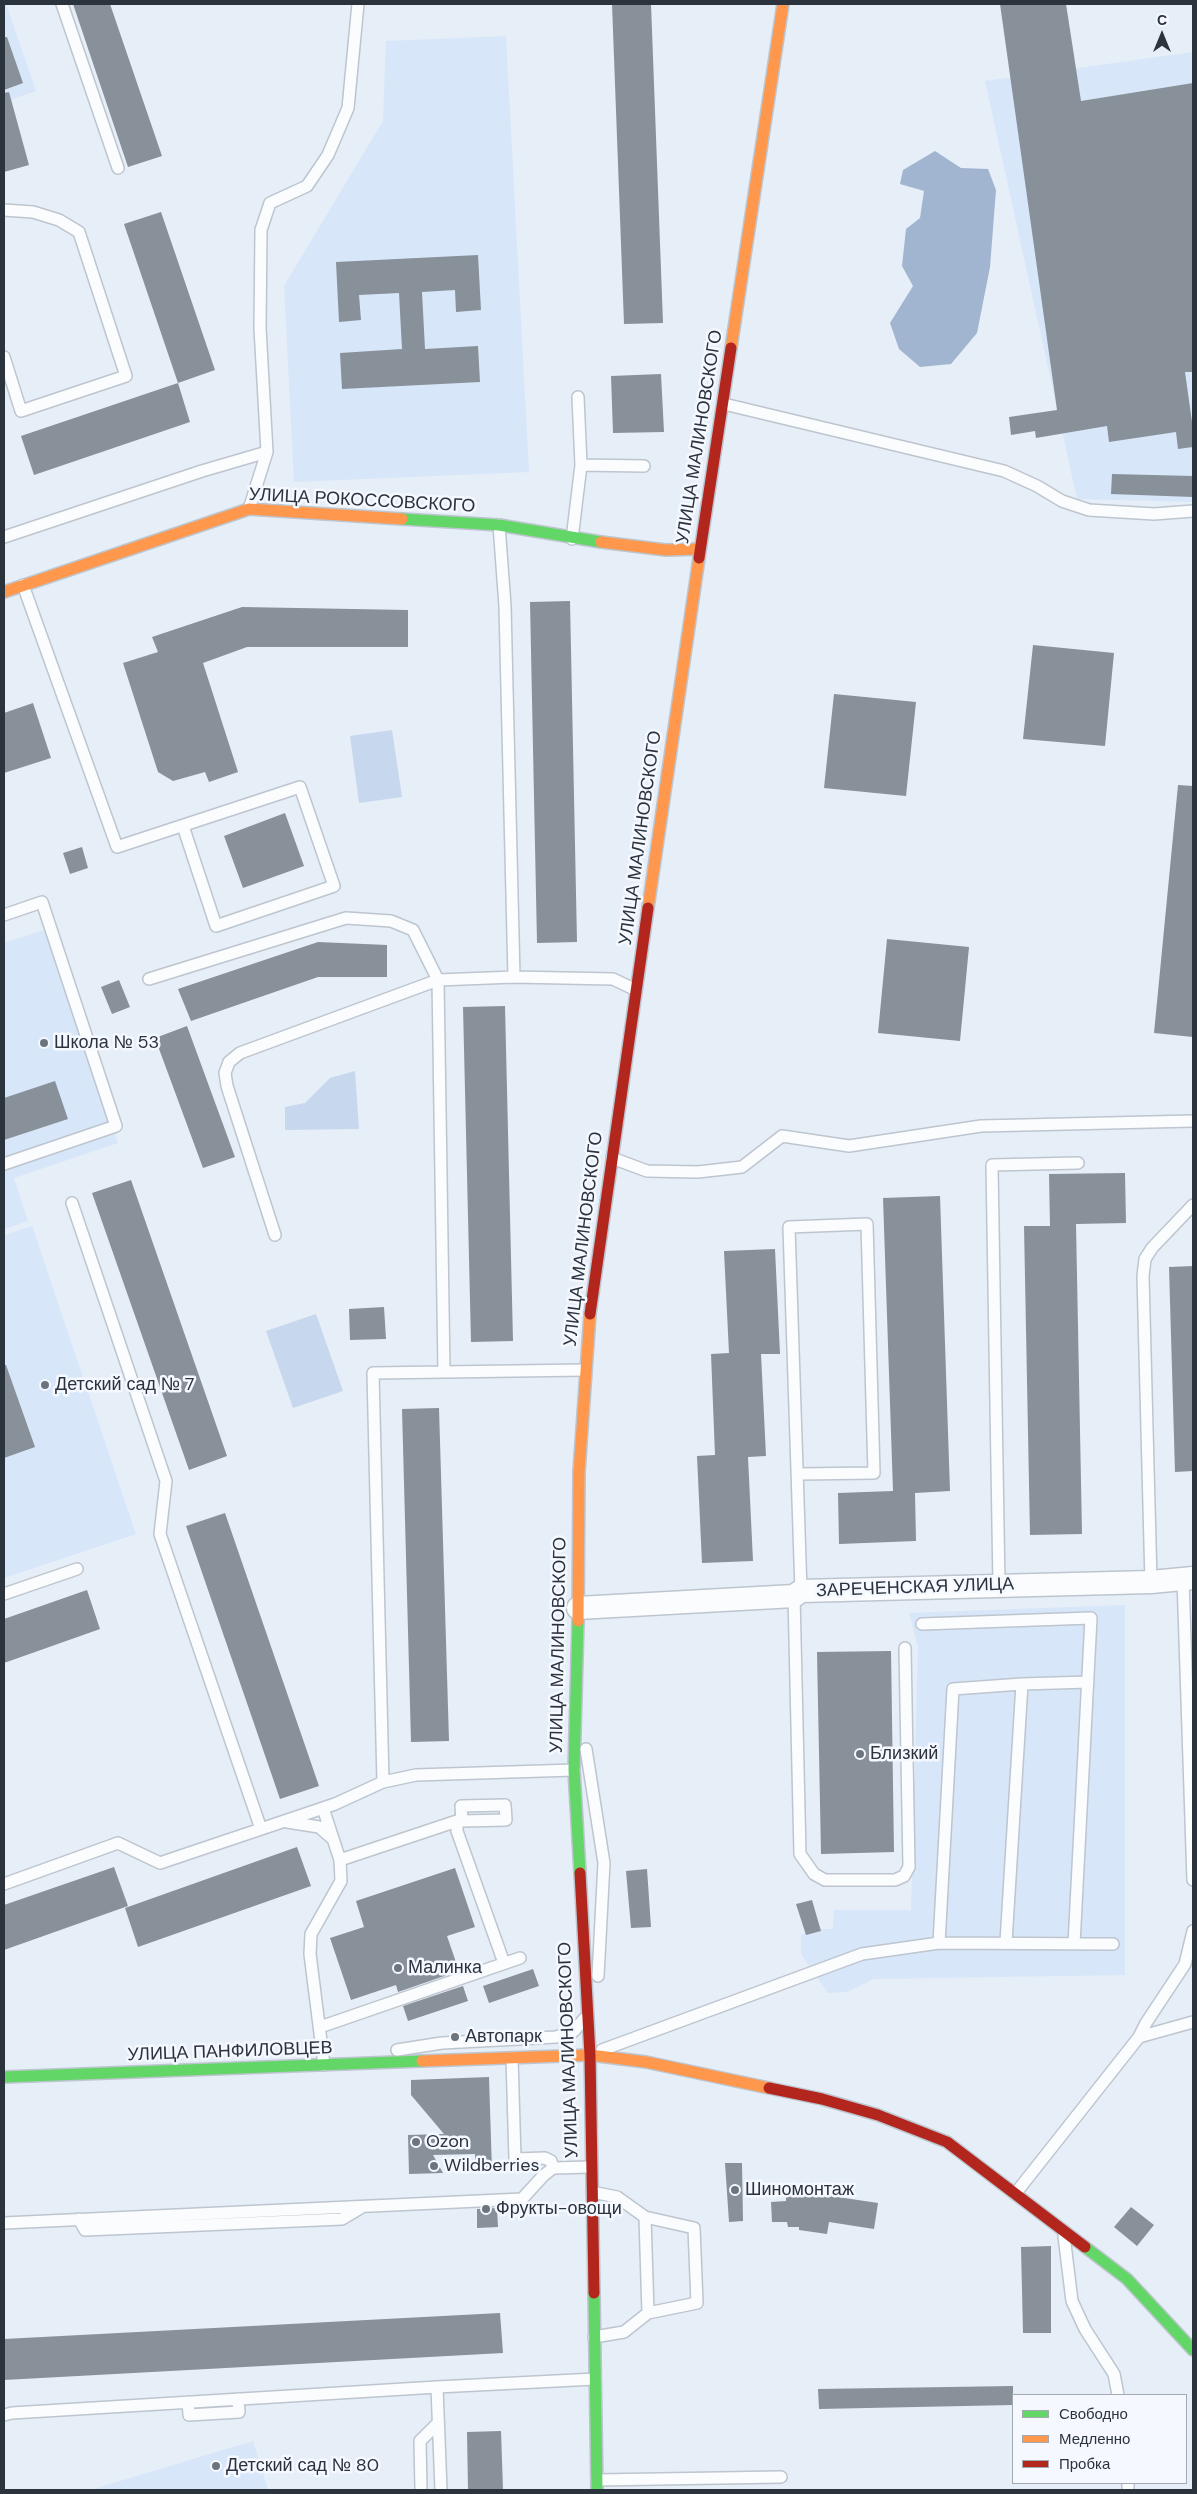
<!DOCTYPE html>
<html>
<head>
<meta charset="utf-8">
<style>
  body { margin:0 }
  #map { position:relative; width:1197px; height:2494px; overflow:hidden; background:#e6eef7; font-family:"DM Sans",sans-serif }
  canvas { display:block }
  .frame { position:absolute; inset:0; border:5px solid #2b333d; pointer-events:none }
  .legend { position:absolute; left:1012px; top:2394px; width:175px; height:90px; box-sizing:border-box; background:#f5f9ff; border:1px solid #a4aab1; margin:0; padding:6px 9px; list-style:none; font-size:15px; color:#2b333d }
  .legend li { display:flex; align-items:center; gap:10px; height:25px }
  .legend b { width:25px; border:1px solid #a4aab1 }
  .north { position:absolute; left:1137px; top:10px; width:50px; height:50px; -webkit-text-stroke:4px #f5f9ff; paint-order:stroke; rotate:0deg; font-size:14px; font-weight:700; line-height:20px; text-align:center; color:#2b333d }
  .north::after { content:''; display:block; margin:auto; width:18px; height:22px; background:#2b333d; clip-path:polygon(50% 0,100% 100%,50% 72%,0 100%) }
</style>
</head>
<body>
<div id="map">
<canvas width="1197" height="2494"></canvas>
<div class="frame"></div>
<ul class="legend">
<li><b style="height:6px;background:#63d668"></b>Свободно</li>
<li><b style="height:6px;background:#ff974d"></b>Медленно</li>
<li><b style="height:6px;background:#b3261e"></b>Пробка</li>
</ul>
<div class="north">С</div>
</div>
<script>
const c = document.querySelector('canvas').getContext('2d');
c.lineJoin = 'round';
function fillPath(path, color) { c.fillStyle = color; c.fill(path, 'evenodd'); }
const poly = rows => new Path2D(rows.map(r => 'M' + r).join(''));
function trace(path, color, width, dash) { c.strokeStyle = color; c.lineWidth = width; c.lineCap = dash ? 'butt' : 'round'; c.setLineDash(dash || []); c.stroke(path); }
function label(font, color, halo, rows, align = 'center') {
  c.font = font + ' "DM Sans",sans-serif'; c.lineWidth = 5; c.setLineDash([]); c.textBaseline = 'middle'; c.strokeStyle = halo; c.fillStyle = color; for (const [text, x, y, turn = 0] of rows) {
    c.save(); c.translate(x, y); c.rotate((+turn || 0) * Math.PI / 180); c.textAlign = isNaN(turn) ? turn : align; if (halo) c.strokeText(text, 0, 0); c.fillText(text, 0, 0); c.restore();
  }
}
fillPath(poly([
  [4,4,6,4,36,91,4,102],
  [506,36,529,472,294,482,284,286,383,121,386,41],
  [1193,52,1193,502,1077,499,985,81],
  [47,929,118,1143,14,1178,28,1221,4,1229,4,943],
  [32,1226,136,1534,4,1578,4,1235],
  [1125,1605,1125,1975,874,1979,847,1992,828,1993,801,1954,801,1934,813,1933,813,1929,833,1929,834,1910,911,1910,918,1647,909,1613],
  [253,2441,268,2490,90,2490]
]), '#d8e6f9');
fillPath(poly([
  [392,730,402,797,359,803,350,736],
  [355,1071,359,1129,285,1130,285,1107,305,1103,330,1078],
  [316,1314,343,1391,293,1408,266,1331]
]), '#c7d7ed');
fillPath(poly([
  [935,151,961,168,988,169,996,190,990,267,977,333,951,364,920,367,899,349,890,323,913,286,902,266,906,229,920,218,924,191,900,184,903,170]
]), '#a1b5d0');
fillPath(poly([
  [73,4,110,4,162,156,128,167],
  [612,4,651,4,663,323,624,324],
  [1000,4,1066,4,1081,101,1193,83,1193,372,1185,372,1193,429,1193,447,1178,449,1176,432,1109,442,1107,426,1036,438,1035,431,1011,435,1009,417,1057,410],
  [4,37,7,37,23,83,4,90],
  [9,92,29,165,4,172,4,93],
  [161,212,215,370,178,383,124,224],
  [478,255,481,310,456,312,455,290,422,292,425,349,478,346,480,382,342,389,340,353,402,349,399,293,359,295,361,320,339,322,336,262],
  [661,374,664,432,613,433,611,376],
  [178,383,190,422,34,475,21,436],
  [1112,474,1193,476,1193,497,1111,494],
  [570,601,577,942,537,943,530,602],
  [242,607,408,610,408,647,247,647,203,663,238,772,209,782,205,772,173,781,158,772,123,663,158,652,152,637],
  [1033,645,1114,653,1105,746,1023,739],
  [834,694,916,702,906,796,824,788],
  [33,703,51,758,4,773,4,713],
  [1178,785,1193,786,1193,1037,1154,1033],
  [285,813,304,866,243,888,224,836],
  [82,847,88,868,70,874,63,853],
  [887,939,969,947,960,1041,878,1033],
  [318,942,387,945,387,977,318,977,191,1021,178,989],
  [119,980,130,1007,112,1014,101,987],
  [505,1006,513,1341,471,1342,463,1007],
  [187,1026,235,1157,203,1168,155,1038],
  [55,1081,68,1119,4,1140,4,1098],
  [1125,1173,1126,1223,1076,1224,1082,1534,1030,1535,1024,1226,1050,1226,1049,1174],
  [131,1180,227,1456,189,1470,92,1193],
  [940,1196,950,1491,915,1493,916,1541,839,1544,838,1493,893,1491,883,1198],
  [775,1249,780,1354,761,1354,766,1456,748,1457,753,1561,702,1563,697,1456,715,1455,711,1354,729,1353,724,1251],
  [1193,1266,1193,1471,1175,1472,1169,1267],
  [384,1307,386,1339,350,1340,349,1309],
  [4,1365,6,1365,35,1447,4,1458],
  [439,1408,449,1741,411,1742,402,1409],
  [225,1513,319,1786,280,1799,186,1526],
  [87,1590,100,1629,4,1663,4,1619],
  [891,1651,894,1852,821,1854,817,1652],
  [297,1847,311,1886,138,1947,125,1908],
  [114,1867,128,1906,4,1950,4,1905],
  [455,1868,475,1927,447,1936,459,1971,398,1992,396,1985,351,2000,330,1938,364,1927,356,1901],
  [647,1869,651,1927,631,1928,626,1871],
  [812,1900,821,1931,806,1935,796,1904],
  [533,1969,539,1986,489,2003,483,1986],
  [463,1986,468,2001,408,2021,403,2006],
  [489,2077,492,2171,476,2172,475,2154,433,2155,443,2173,409,2174,408,2135,444,2134,411,2095,411,2080],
  [725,2163,742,2163,743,2221,729,2222],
  [804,2192,878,2203,874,2229,829,2222,827,2234,799,2230,799,2227,788,2227,787,2222,772,2222,771,2202,786,2201,786,2195,804,2195],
  [1131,2207,1154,2225,1137,2246,1114,2227],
  [497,2208,498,2227,477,2228,477,2209],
  [1051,2246,1051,2333,1023,2333,1021,2247],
  [500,2313,503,2353,4,2380,4,2339],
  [1013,2386,1013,2405,819,2409,818,2389],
  [501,2431,503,2490,468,2490,467,2432]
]), '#88909a');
const lane = poly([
  [62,4,118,168],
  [4,210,33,212,59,220,79,232,126,376,21,411,4,357],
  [724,404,1004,471,1037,486,1062,501,1089,510,1154,514,1193,511],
  [267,452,260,328,261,230,270,203,307,186,328,155,348,108,358,4],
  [581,465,644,466],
  [499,525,505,606,514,977],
  [4,537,202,471,267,452,249,509],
  [572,539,581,465,578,397],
  [23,585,117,847,300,787,334,886,216,926,183,826],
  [4,915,42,902,116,1126,4,1164],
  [149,979,346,918,391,921,413,930,438,980,444,1372],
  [612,1158,647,1171,698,1172,742,1167,782,1136,849,1146,981,1126,1193,1121],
  [275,1235,227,1086,225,1073,229,1062,240,1053,438,980,514,977,613,979,636,990],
  [799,1474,874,1473,867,1224,789,1227,801,1591],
  [1183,1579,1193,1880],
  [1151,1582,1143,1276,1145,1259,1152,1248,1193,1205],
  [999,1585,992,1165,1078,1163],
  [4,1594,77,1569],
  [794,1596,800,1854,814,1874,825,1880,895,1880,904,1876,909,1867,905,1648],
  [922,1624,1091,1618,1074,1944],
  [1022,1684,1088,1682],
  [586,1749,604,1863,598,1976],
  [383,1782,373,1373,585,1370],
  [323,1808,340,1860,341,1881,311,1934,310,1954,324,2065],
  [462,1821,461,1806,505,1805,506,1820,462,1821,457,1821,457,1831,504,1963],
  [287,1822,319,1827,333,1839],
  [261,1829,335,1804,383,1782,416,1775,574,1770],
  [340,1860,457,1821],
  [4,1884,118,1843,160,1863,261,1829,160,1534,166,1481,72,1203],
  [939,1943,953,1689,1022,1684,1006,1942],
  [320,2027,520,1958],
  [1139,2037,1193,2022],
  [397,2050,442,2043,556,2037,574,2031,584,2019],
  [602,2050,862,1954,939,1943,1113,1944],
  [512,2058,515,2159,545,2158,551,2161,553,2168],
  [592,2192,617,2197,645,2217,694,2228,697,2303,648,2313,624,2332,594,2337],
  [1015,2194,1139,2037,1146,2023,1185,1964,1193,1931],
  [645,2217,648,2313],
  [79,2219,85,2230,342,2219,362,2207],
  [4,2223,522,2199,543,2176,553,2168,590,2167],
  [1064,2236,1072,2301,1085,2329,1114,2374,1118,2395],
  [437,2387,441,2490],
  [188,2402,189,2415,239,2412,238,2399],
  [4,2415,12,2413,437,2387,595,2379],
  [597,2480,781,2477],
  [1128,2483,1128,2490],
  [421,2490,420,2441,438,2423]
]);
const street = poly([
  [578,1608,794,1596,801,1591,1151,1582,1193,1578]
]);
const fast = poly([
  [402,519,499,525,601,542],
  [578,1621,574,1770,580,1873],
  [4,2077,422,2061],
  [1085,2247,1127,2279,1193,2350],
  [594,2293,597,2490]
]);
const slow = poly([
  [731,348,783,4],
  [601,542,666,550,700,549],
  [4,592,249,509,402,519],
  [648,908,699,558],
  [578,1621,579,1472,590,1314],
  [422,2061,590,2055,646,2062,769,2088]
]);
const jam = poly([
  [699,558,731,348],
  [590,1314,648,908],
  [580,1873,590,2055,594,2293],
  [769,2088,822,2099,878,2115,947,2142,1085,2247]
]);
trace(lane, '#bdc5ce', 14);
trace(street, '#bdc5ce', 25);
trace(fast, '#bdc5ce', 14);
trace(slow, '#bdc5ce', 14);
trace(jam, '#bdc5ce', 14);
trace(lane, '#fbfcfe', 11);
trace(street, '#fbfcfe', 22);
trace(fast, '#63d668', 11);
trace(slow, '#ff974d', 11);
trace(jam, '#b3261e', 11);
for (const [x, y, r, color] of [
  [44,1043,5,"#6c747e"],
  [45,1385,5,"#6c747e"],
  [860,1754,5,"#6c747e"],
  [398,1968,5,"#6c747e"],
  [455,2037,5,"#6c747e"],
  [416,2142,5,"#6c747e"],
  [434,2166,5,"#6c747e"],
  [735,2190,5,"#6c747e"],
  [486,2209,5,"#6c747e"],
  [216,2466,5,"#6c747e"]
]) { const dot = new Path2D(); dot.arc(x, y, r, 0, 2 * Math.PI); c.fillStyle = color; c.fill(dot); trace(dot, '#f5f9ff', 2); }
label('18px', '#2b333d', '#f5f9ff', [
  ["УЛИЦА МАЛИНОВСКОГО",700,437,-81],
  ["УЛИЦА РОКОССОВСКОГО",362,501,3],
  ["УЛИЦА МАЛИНОВСКОГО",641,838,-82],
  ["УЛИЦА МАЛИНОВСКОГО",584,1239,-83],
  ["ЗАРЕЧЕНСКАЯ УЛИЦА",915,1588,-2],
  ["УЛИЦА МАЛИНОВСКОГО",559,1645,-89],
  ["УЛИЦА МАЛИНОВСКОГО",569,2050,-92],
  ["УЛИЦА ПАНФИЛОВЦЕВ",230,2052,-2]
]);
label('18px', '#2b333d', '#f5f9ff', [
  ["Школа № 53",54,1043],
  ["Детский сад № 7",55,1385],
  ["Близкий",870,1754],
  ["Малинка",408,1968],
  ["Автопарк",465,2037],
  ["Ozon",426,2142],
  ["Wildberries",444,2166],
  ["Шиномонтаж",745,2190],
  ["Фрукты-овощи",496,2209],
  ["Детский сад № 80",226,2466]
], 'left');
</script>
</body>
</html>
